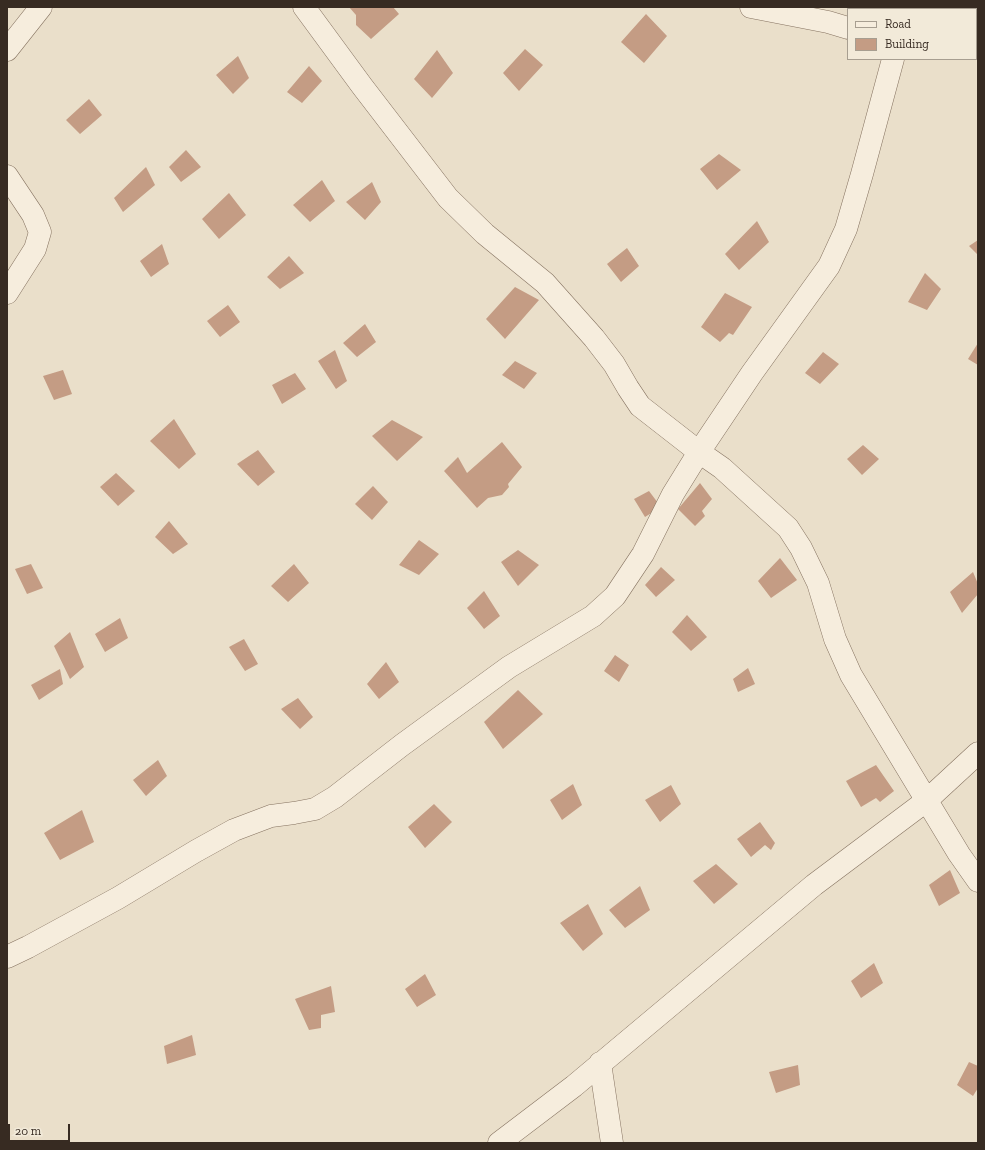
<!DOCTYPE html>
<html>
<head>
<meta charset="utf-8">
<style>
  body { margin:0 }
  #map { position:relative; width:985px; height:1150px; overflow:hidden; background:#eadfca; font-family:"Zilla Slab",serif }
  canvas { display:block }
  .frame { position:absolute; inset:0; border:8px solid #372b22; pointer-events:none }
  .legend { position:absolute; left:847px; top:8px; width:130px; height:52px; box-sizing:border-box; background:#f2ead9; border:1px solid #a79e90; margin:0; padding:5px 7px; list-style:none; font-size:12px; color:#372b22 }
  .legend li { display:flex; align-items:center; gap:8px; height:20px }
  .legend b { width:20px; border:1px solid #a79e90 }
  .scale { position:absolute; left:8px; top:1124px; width:62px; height:18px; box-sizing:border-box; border:2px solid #372b22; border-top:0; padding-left:5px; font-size:12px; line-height:14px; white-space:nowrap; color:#372b22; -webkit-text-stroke:3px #f2ead9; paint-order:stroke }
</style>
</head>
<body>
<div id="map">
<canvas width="985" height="1150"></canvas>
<div class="frame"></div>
<ul class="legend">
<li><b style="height:5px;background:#f6eddd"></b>Road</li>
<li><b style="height:11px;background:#c49c84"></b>Building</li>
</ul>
<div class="scale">20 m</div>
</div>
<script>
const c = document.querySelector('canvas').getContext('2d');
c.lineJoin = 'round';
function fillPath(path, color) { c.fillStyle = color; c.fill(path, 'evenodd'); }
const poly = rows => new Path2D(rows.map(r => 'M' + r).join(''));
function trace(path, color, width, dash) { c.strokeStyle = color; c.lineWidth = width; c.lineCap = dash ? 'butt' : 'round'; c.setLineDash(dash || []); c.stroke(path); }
fillPath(poly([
  [349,7,393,7,399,14,371,39,356,25,356,15],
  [646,14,667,36,644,63,621,42],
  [525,49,543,65,519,91,503,73],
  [437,50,453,73,432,98,414,79],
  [238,56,249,78,233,94,216,75],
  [309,66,322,81,302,103,287,92],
  [89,99,102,115,80,134,66,120],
  [186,150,201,167,181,182,169,167],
  [719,154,741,170,717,190,700,169],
  [146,167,155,185,123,212,114,198],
  [322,180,335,201,310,222,293,205],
  [372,182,381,202,365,220,346,202],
  [229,193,246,215,219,239,202,219],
  [757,221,769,242,739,270,725,254],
  [978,240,978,255,969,246],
  [162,244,169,264,151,277,140,261],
  [627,248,639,266,621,282,607,264],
  [289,256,304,273,280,289,267,277],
  [925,273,941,289,927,310,908,302],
  [515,287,539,300,505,339,486,319],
  [725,293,752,307,733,335,729,333,720,342,701,327],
  [228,305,240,322,220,337,207,321],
  [365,324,376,342,357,357,343,343],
  [978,343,978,365,968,359],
  [335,350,347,381,336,389,318,361],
  [823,352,839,364,820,384,805,373],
  [515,361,537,373,524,389,502,375],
  [63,370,72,394,54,400,43,376],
  [295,373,306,389,282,404,272,385],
  [174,419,196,454,179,469,150,441],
  [392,420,423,437,397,461,372,436],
  [502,442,522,467,508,484,509,487,502,495,488,498,477,508,444,471,458,457,467,473],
  [863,445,879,459,862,475,847,459],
  [258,450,275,472,258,486,237,464],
  [116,473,135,491,118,506,100,487],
  [700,483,712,499,702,511,705,516,695,526,678,509],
  [373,486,388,502,372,520,355,504],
  [649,491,661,507,645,517,634,499],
  [169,521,188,544,173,554,155,537],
  [419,540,439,554,419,575,399,565],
  [518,550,539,565,518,586,501,562],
  [780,558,797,580,771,598,758,581],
  [31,564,43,588,27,594,15,569],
  [294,564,309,583,288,602,271,586],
  [661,567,675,580,656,597,645,585],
  [973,572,978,584,978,594,962,613,950,592],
  [484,591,500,616,484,629,467,608],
  [687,615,707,637,691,651,672,632],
  [120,618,128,638,105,652,95,634],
  [70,632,84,667,70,679,54,646],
  [244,639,258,664,245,671,229,647],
  [615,655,629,665,619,682,604,671],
  [386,662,399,682,379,699,367,684],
  [748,668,755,684,738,692,733,679],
  [60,669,63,684,39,700,31,685],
  [518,690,543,714,503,749,484,722],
  [298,698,313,717,300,729,281,709],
  [158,760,167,776,146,796,133,780],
  [876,765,894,791,880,802,876,798,861,807,846,781],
  [573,784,582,805,562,820,550,800],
  [671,785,681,804,660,822,645,800],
  [434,804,452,822,425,848,408,827],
  [82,810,94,842,60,860,44,833],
  [760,822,775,843,771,850,765,845,751,857,737,839],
  [716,864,738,884,714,904,693,881],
  [950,870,960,893,939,906,929,885],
  [640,886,650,910,625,928,609,910],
  [588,904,603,934,583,951,560,923],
  [874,963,883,983,861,998,851,981],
  [425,974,436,995,417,1007,405,989],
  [331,986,335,1012,321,1015,321,1028,309,1030,295,999],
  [192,1035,196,1055,167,1064,164,1046],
  [969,1062,978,1066,978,1088,973,1096,957,1085],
  [798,1065,800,1085,776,1093,769,1072]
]), '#c49c84');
const minor = poly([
  [304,7,362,86,448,198,485,234,545,283,594,338,614,364,628,388,640,406,699,452,722,468,788,528,801,548,818,583,835,639,851,675,959,854,978,881],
  [751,7,828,22,848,28],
  [905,9,905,7],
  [7,50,41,7],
  [7,176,33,215,40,232,35,249,7,293],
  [7,957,28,947,118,898,196,851,234,830,271,816,294,813,315,809,335,797,402,745,509,667,593,616,615,596,643,554,673,494,699,452,752,373,829,266,846,229,862,174,893,59],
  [600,1063,612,1143],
  [499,1143,574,1086,814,885,926,801,978,753]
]);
trace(minor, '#857260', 23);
trace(minor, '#f6eddd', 22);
</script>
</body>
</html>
